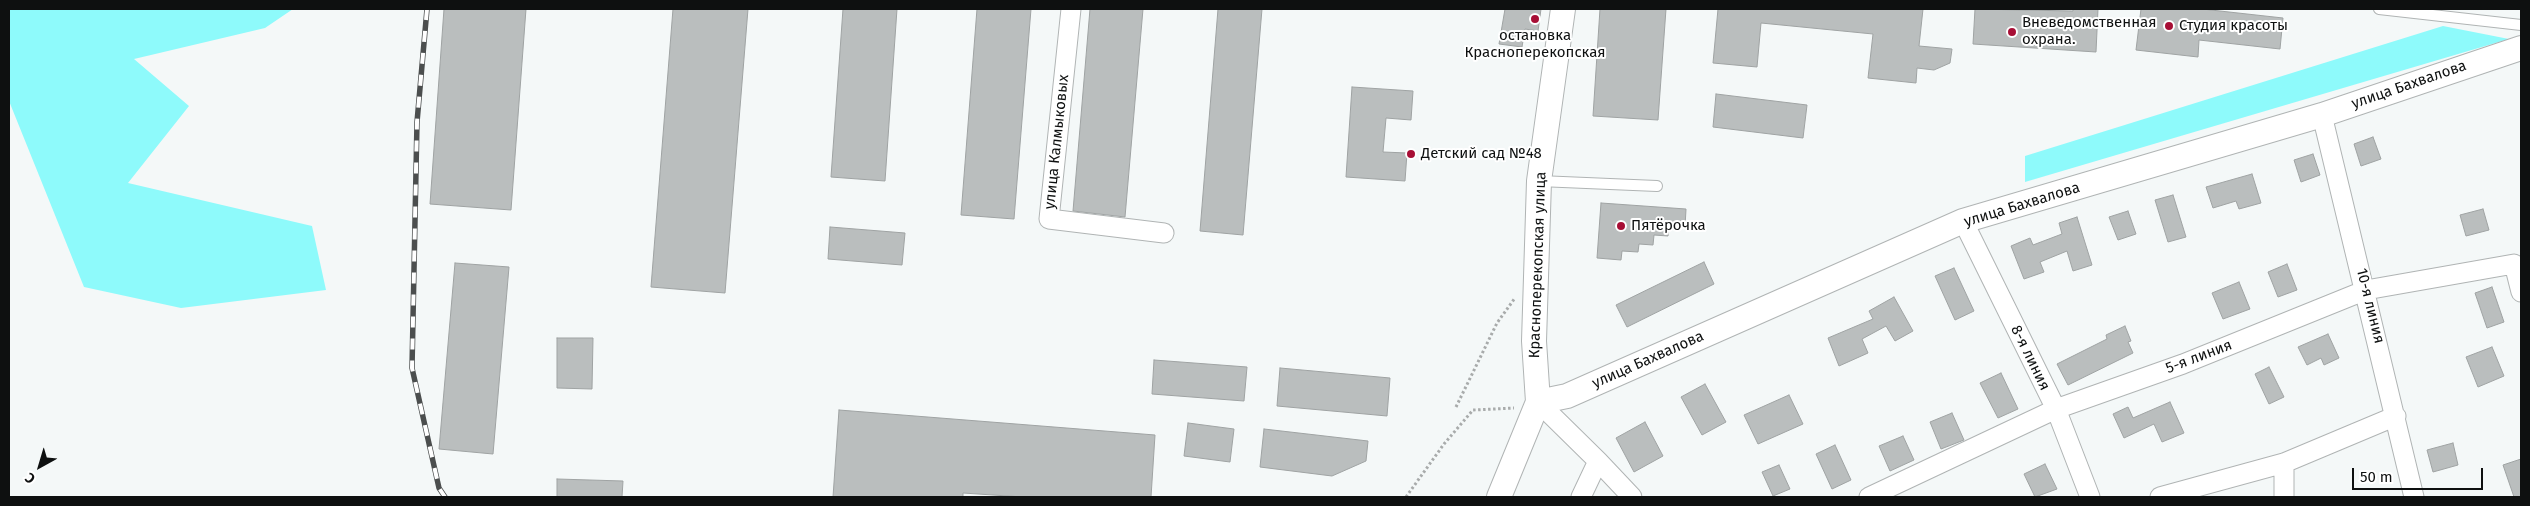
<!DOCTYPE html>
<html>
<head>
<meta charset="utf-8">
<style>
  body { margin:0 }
  #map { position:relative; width:2530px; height:506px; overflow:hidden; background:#f4f8f8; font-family:"Fira Sans",sans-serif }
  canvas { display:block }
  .frame { position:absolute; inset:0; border:10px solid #0e1010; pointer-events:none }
  .north { position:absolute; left:15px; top:441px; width:50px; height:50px; -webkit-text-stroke:4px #fff; paint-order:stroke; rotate:219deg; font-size:14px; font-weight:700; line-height:20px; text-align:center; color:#0e1010 }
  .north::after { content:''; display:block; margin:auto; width:18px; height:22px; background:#0e1010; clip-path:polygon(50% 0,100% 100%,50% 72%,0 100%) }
  .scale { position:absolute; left:2352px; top:468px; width:131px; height:22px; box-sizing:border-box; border:2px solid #0e1010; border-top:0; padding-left:6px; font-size:15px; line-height:18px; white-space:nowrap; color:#0e1010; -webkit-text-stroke:4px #fff; paint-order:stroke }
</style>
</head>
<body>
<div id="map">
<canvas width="2530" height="506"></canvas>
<div class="frame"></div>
<div class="north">С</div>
<div class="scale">50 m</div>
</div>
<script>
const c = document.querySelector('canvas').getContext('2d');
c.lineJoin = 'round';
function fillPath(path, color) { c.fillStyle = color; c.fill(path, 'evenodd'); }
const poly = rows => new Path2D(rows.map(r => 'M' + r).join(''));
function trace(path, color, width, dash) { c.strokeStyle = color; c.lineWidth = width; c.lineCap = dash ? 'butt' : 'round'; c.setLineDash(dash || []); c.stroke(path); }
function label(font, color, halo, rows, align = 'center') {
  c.font = font + ' "Fira Sans",sans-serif'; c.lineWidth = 4; c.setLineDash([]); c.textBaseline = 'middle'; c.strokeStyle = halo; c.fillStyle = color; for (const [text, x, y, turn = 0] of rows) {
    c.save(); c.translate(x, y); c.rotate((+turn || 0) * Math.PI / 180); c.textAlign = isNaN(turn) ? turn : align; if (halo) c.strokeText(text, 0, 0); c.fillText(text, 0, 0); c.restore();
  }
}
fillPath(poly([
  [9,9,293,9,265,28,134,59,189,106,128,183,312,226,326,290,181,308,84,287,9,101],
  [2443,26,2509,39,2025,182,2025,156]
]), '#8efafb');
const building = poly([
  [444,9,526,9,511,210,430,204,444,9],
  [673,9,748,9,725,293,651,287,673,9],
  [843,9,897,9,885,181,831,177,843,9],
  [977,9,1031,9,1014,219,961,215,977,9],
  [1090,9,1143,9,1125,217,1073,211,1090,9],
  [1218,9,1262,9,1243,235,1200,231,1218,9],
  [1505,9,1541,9,1538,31,1525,29,1522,47,1499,44,1505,9],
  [1600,9,1666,9,1658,120,1593,116,1600,9],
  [1718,9,1923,9,1919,46,1952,49,1950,63,1934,70,1917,68,1916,83,1868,78,1873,34,1761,23,1757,67,1713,63,1718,9],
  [1975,9,2073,11,2073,9,2098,9,2096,52,1973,44,1975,9],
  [2141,9,2202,9,2283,18,2280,49,2199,40,2198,57,2136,50,2141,9],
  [1352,87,1413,91,1411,120,1386,118,1383,152,1407,153,1405,181,1346,177,1352,87],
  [1716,94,1807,105,1803,138,1713,127,1716,94],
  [2373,137,2381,159,2361,166,2354,144,2373,137],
  [2313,154,2320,175,2301,182,2294,160,2313,154],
  [2252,174,2261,203,2239,209,2236,201,2213,208,2206,187,2252,174],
  [2173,195,2186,237,2168,242,2155,200,2173,195],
  [1601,203,1686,209,1685,227,1669,226,1668,236,1654,235,1653,245,1639,244,1638,252,1622,251,1621,260,1597,258,1601,203],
  [2483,209,2489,230,2466,236,2460,215,2483,209],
  [2128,211,2136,234,2118,240,2109,217,2128,211],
  [2077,217,2092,265,2073,271,2067,251,2040,262,2044,272,2024,279,2011,246,2030,238,2033,245,2062,234,2059,223,2077,217],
  [830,227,905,233,902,265,828,259,830,227],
  [1704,262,1714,284,1627,327,1616,305,1704,262],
  [455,263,509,267,493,454,439,449,455,263],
  [2287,264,2297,290,2278,297,2268,272,2287,264],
  [1954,268,1974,311,1955,320,1935,276,1954,268],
  [2239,282,2250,309,2223,319,2212,293,2239,282],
  [2492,287,2504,322,2487,328,2475,293,2492,287],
  [1894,297,1913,331,1895,341,1886,326,1862,339,1868,353,1839,366,1828,338,1873,319,1869,311,1894,297],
  [2125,326,2131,341,2128,342,2133,353,2068,385,2057,364,2107,339,2106,335,2125,326],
  [2328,334,2339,358,2324,365,2321,358,2307,365,2298,347,2328,334],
  [557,338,593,338,592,389,557,388,557,338],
  [2492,347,2504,376,2478,387,2466,357,2492,347],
  [1154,360,1247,367,1244,401,1152,394,1154,360],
  [2269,367,2284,397,2269,404,2255,374,2269,367],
  [1280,368,1390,378,1387,416,1277,406,1280,368],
  [2001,373,2018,409,1998,418,1980,383,2001,373],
  [1705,384,1726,422,1702,435,1681,397,1705,384],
  [1789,395,1803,424,1758,444,1744,415,1789,395],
  [2170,402,2184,433,2162,442,2154,424,2124,438,2113,414,2128,407,2133,418,2170,402],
  [839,410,1155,435,1151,497,1023,497,963,493,963,497,833,497,839,410],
  [1952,413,1964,440,1941,449,1930,422,1952,413],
  [1645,422,1663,456,1634,472,1616,438,1645,422],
  [1188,423,1234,429,1230,462,1184,456,1188,423],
  [1264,429,1368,441,1366,461,1332,476,1260,467,1264,429],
  [1903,436,1914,460,1890,471,1879,446,1903,436],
  [2453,443,2458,465,2433,472,2427,450,2453,443],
  [1835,445,1851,480,1832,489,1816,454,1835,445],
  [2521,459,2521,497,2514,497,2503,465,2521,459],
  [2045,464,2057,489,2035,497,2024,474,2045,464],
  [1779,465,1790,489,1773,496,1762,472,1779,465],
  [557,479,623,481,622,497,557,497,557,479]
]);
fillPath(building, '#babebe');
trace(building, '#9fa3a3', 1);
const service = poly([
  [2379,9,2521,25],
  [1539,181,1657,186]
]);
const minor = poly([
  [1071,9,1049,219,1164,233],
  [2322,115,2414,497],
  [1963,221,2056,409,2090,497],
  [1538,402,1598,461,1581,497],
  [1598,461,1632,497],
  [1869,497,2056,409,2183,364,2366,290,2514,264,2521,292],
  [2160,497,2284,463,2396,416],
  [2284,497,2284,463]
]);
const tertiary = poly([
  [1538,402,1567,396,1963,221,2322,115,2521,48],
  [1499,497,1538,402,1534,341,1539,181,1563,9]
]);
trace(service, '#b0b4b4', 12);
trace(minor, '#b0b4b4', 21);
trace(tertiary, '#b0b4b4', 26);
trace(poly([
  [1456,407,1497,323,1515,298],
  [1406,497,1444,444,1473,410,1514,408]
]), '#a8abab', 3, [2.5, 2.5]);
trace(service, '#fff', 10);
trace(minor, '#fff', 19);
trace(tertiary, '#fff', 24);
const rail = poly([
  [427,9,417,122,412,368,439,488,445,497]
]);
trace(rail, '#4b4e4e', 5.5);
trace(rail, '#fff', 4, [11]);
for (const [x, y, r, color] of [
  [1535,19,5,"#a70e35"],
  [2169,26,5,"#a70e35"],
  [2012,32,5,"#a70e35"],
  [1411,154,5,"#a70e35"],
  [1621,226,5,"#a70e35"]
]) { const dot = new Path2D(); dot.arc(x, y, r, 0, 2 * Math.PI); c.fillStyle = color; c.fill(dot); trace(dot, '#fff', 2); }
label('15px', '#0e1010', '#fff', [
  ["Вневедомственная",2022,23],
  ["охрана.",2022,40],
  ["Студия красоты",2179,26],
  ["остановка",1535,36,"center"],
  ["Красноперекопская",1535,53,"center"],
  ["Детский сад №48",1421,154],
  ["Пятёрочка",1631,226]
], 'left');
label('15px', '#0e1010', '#fff', [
  ["улица Бахвалова",2409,85,-19],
  ["улица Калмыковых",1057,142,-84],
  ["улица Бахвалова",2022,205,-17],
  ["Красноперекопская улица",1538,265,-88],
  ["10-я линия",2370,306,76],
  ["5-я линия",2199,357,-21],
  ["8-я линия",2030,358,64],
  ["улица Бахвалова",1648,360,-24]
]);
</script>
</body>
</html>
